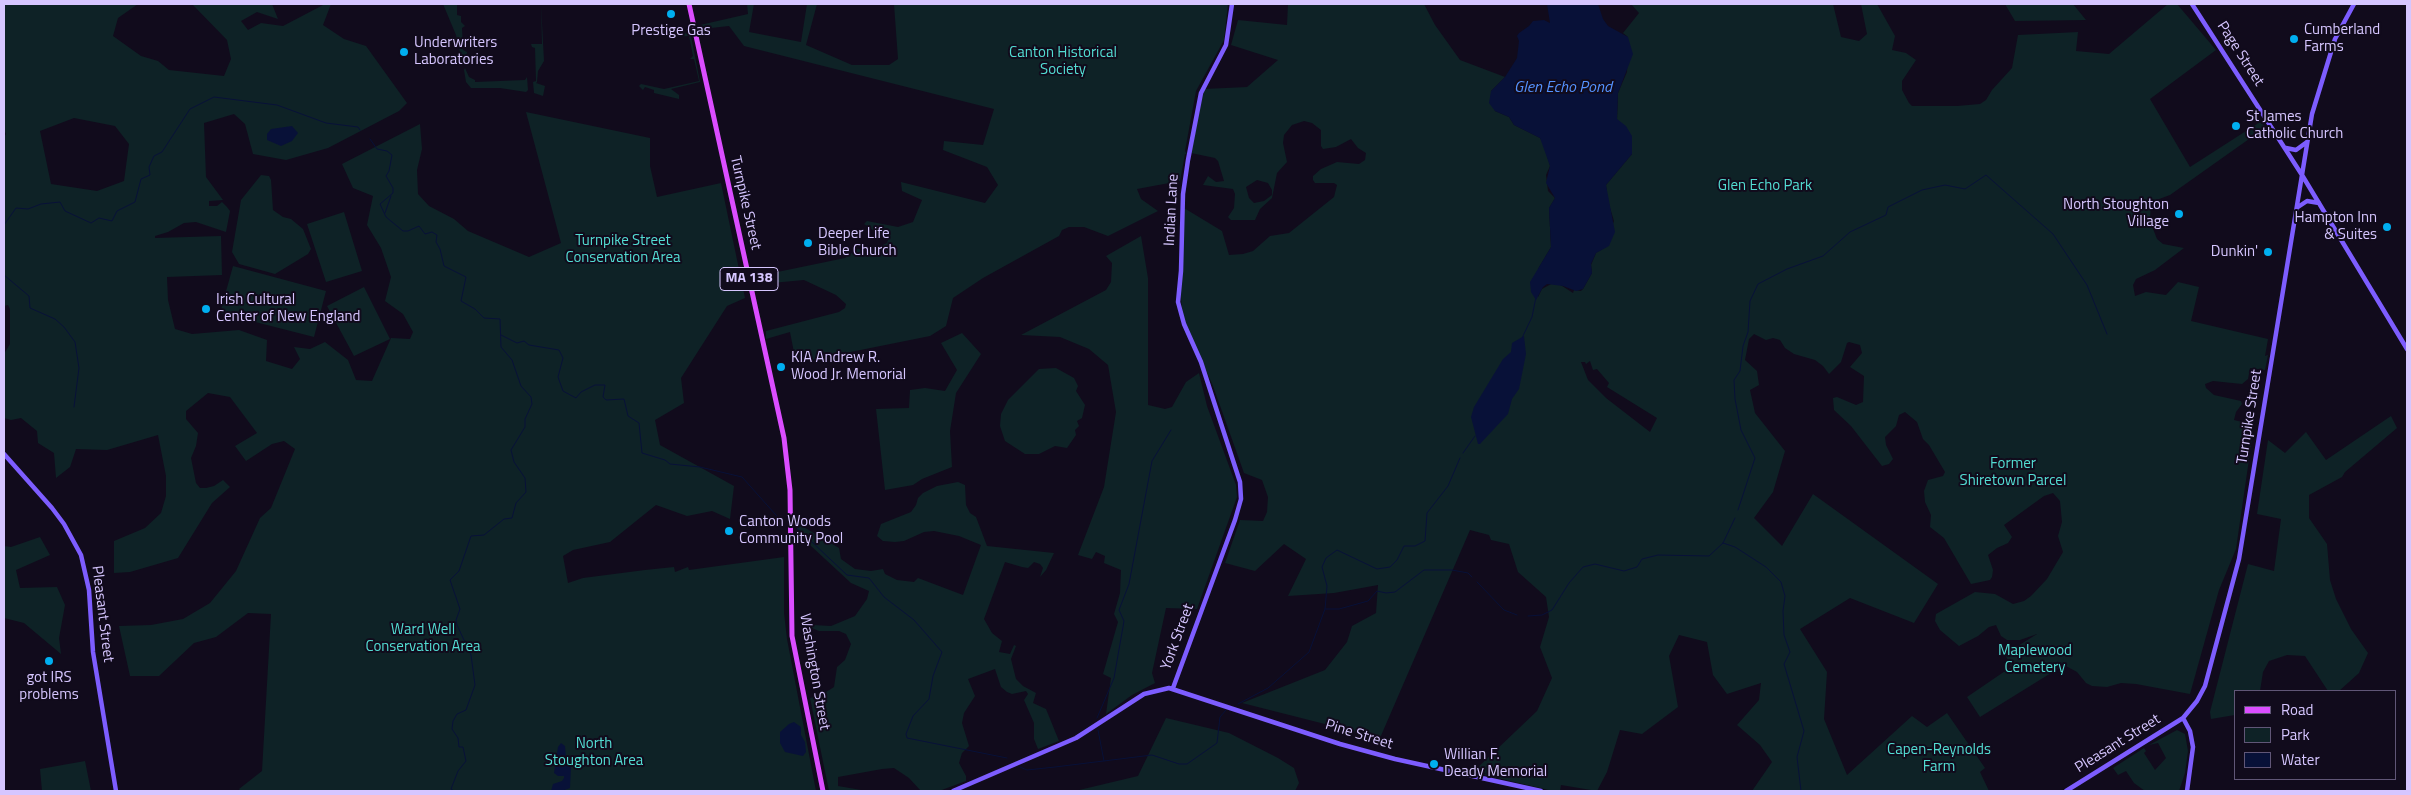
<!DOCTYPE html>
<html>
<head>
<meta charset="utf-8">
<style>
  body { margin:0 }
  #map { position:relative; width:2411px; height:795px; overflow:hidden; background:#110b1c; font-family:"Titillium Web",sans-serif }
  canvas { display:block }
  .frame { position:absolute; inset:0; border:5px solid #d6c6ff; pointer-events:none }
  .legend { position:absolute; left:2234px; top:690px; width:162px; height:90px; box-sizing:border-box; background:#110b1c; border:1px solid #605677; margin:0; padding:6px 9px; list-style:none; font-size:15px; color:#d6c6ff }
  .legend li { display:flex; align-items:center; gap:10px; height:25px }
  .legend b { width:25px; border:1px solid #605677 }
</style>
</head>
<body>
<div id="map">
<canvas width="2411" height="795"></canvas>
<div class="frame"></div>
<ul class="legend">
<li><b style="height:6px;background:#db4dff"></b>Road</li>
<li><b style="height:14px;background:#0e2226"></b>Park</li>
<li><b style="height:14px;background:#081138"></b>Water</li>
</ul>
</div>
<script>
const c = document.querySelector('canvas').getContext('2d');
c.lineJoin = 'round';
function fillPath(path, color) { c.fillStyle = color; c.fill(path, 'evenodd'); }
const poly = rows => new Path2D(rows.map(r => 'M' + r).join(''));
function trace(path, color, width, dash) { c.strokeStyle = color; c.lineWidth = width; c.lineCap = dash ? 'butt' : 'round'; c.setLineDash(dash || []); c.stroke(path); }
function label(font, color, halo, rows, align = 'center') {
  c.font = font + ' "Titillium Web",sans-serif'; c.lineWidth = 4; c.setLineDash([]); c.textBaseline = 'middle'; c.strokeStyle = halo; c.fillStyle = color; for (const [text, x, y, turn = 0] of rows) {
    c.save(); c.translate(x, y); c.rotate((+turn || 0) * Math.PI / 180); c.textAlign = isNaN(turn) ? turn : align; if (halo) c.strokeText(text, 0, 0); c.fillText(text, 0, 0); c.restore();
  }
}
fillPath(poly([
  [4,4,138,4,118,18,113,36,141,56,158,61,169,70,224,76,231,59,227,40,192,4,272,4,278,19,257,12,241,21,248,30,261,23,283,26,325,4,331,4,323,25,344,39,366,46,407,103,399,111,328,148,286,160,253,154,245,124,234,114,204,123,206,177,223,200,209,201,209,206,217,206,222,202,227,207,230,211,226,232,196,222,184,223,168,232,155,236,155,238,221,236,222,275,167,277,168,300,175,329,192,334,239,330,267,340,266,361,292,369,300,359,294,347,310,349,325,342,348,360,356,380,372,381,391,338,410,339,413,332,403,314,385,301,391,277,381,248,367,225,373,196,353,188,342,164,420,124,422,149,417,170,418,194,429,206,454,219,468,231,529,257,561,243,526,112,650,138,650,166,657,197,721,183,745,298,727,306,681,378,684,403,655,420,660,445,734,486,730,519,712,511,687,516,656,505,610,542,573,550,563,556,568,583,583,578,645,570,674,567,675,572,688,567,689,570,784,557,784,613,787,639,816,791,241,791,239,789,262,771,271,614,248,613,216,637,194,643,159,676,130,676,119,626,151,625,183,619,210,603,236,571,260,518,271,508,295,449,284,441,272,444,246,461,235,446,257,433,230,397,208,393,186,411,186,419,198,433,196,446,191,458,196,483,200,488,206,488,214,486,223,480,230,487,212,503,178,558,130,572,114,573,114,541,145,528,161,513,166,496,166,476,158,435,107,450,76,449,70,467,56,478,54,453,38,443,37,431,21,418,11,420,4,418,4,354,10,344,10,309,8,305,4,306,4,137,6,134,4,130],
  [74,118,115,126,129,144,124,181,97,191,51,184,40,131],
  [443,4,457,4,457,15,461,16,461,22,465,26,462,28,463,50,467,52,466,62,462,61,456,35],
  [541,4,544,61,538,71,537,82,536,83,545,86,543,96,534,93,533,82,536,81,535,48,532,47,531,44,542,44],
  [747,4,754,4,749,32,801,42,807,4,817,4,806,45,852,65,889,65,898,59,894,4,1228,4,1224,40,1196,91,1185,151,1187,154,1185,154,1180,181,1137,189,1141,199,1158,211,1108,236,1084,227,1069,227,1062,230,1059,236,983,278,953,298,946,326,930,336,796,363,790,332,766,339,766,331,839,312,845,308,846,304,836,295,804,280,761,284,758,276,845,258,857,249,870,251,887,243,888,240,864,224,867,221,898,227,913,222,922,200,902,191,901,182,985,203,998,185,987,167,943,150,944,141,983,145,994,109,744,46,729,26,702,29,700,25,748,14],
  [1288,4,1424,4,1435,25,1460,60,1505,77,1491,91,1495,111,1509,117,1514,125,1540,138,1543,142,1550,166,1546,175,1548,191,1555,198,1549,208,1551,247,1538,269,1538,297,1542,289,1553,283,1559,284,1573,293,1574,290,1581,291,1583,289,1592,273,1591,265,1596,253,1604,248,1614,221,1607,198,1606,185,1632,154,1617,119,1618,93,1627,72,1628,37,1623,33,1639,13,1631,4,1833,4,1841,37,1859,41,1867,34,1861,4,1877,4,1895,36,1892,50,1906,53,1916,60,1902,81,1902,90,1909,103,1912,106,1957,106,1980,104,1986,100,1992,90,2012,68,2018,35,2078,32,2076,51,2109,54,2168,4,2177,4,2216,50,2150,99,2190,167,2260,122,2266,127,2170,195,2151,202,2150,221,2157,239,2163,244,2184,248,2155,270,2136,279,2133,285,2135,296,2146,292,2166,295,2178,282,2199,287,2191,321,2268,339,2265,356,2268,355,2265,370,2250,368,2248,379,2242,384,2213,381,2205,384,2206,388,2214,395,2241,401,2242,404,2236,412,2234,420,2254,425,2236,549,2219,590,2190,694,2136,684,2121,683,2107,687,2092,686,2086,683,2077,672,2064,665,1980,717,1967,697,2011,667,2005,654,2037,634,2020,640,2007,640,2001,636,1996,625,1989,627,1978,636,1959,646,1940,630,1935,621,1936,614,1975,592,1995,594,2013,604,2024,601,2031,596,2047,579,2063,552,2058,536,2062,522,2060,501,2053,493,2044,496,2004,525,2012,537,2008,543,1997,548,1988,555,1993,570,1992,577,1990,580,1971,584,1944,538,1930,527,1931,515,1925,502,1924,491,1928,480,1943,476,1945,472,1929,445,1923,439,1917,422,1905,412,1899,415,1896,426,1885,437,1886,445,1893,459,1889,464,1882,466,1851,426,1834,410,1833,398,1837,397,1856,405,1863,402,1864,376,1850,367,1862,353,1860,345,1849,342,1847,343,1841,362,1829,374,1823,366,1815,360,1794,354,1785,348,1780,340,1773,338,1766,340,1754,334,1749,339,1745,360,1757,371,1759,385,1750,390,1755,413,1785,451,1773,492,1754,518,1782,546,1813,494,1938,584,1914,623,1850,598,1800,629,1827,672,1824,719,1847,775,1912,716,1927,727,1947,713,1985,768,1980,772,1989,791,1752,791,1772,762,1760,745,1737,725,1759,700,1761,683,1727,694,1713,675,1707,642,1679,635,1669,656,1678,707,1642,734,1620,730,1607,772,1597,791,1561,785,1560,791,1553,791,1484,775,1486,773,1474,771,1537,711,1552,678,1540,647,1549,617,1546,597,1518,572,1509,544,1491,540,1489,535,1470,530,1380,738,1242,703,1325,670,1347,642,1352,626,1376,613,1378,585,1334,593,1288,596,1306,559,1284,544,1255,571,1225,563,1240,520,1263,521,1267,512,1268,497,1262,480,1244,473,1213,386,1183,319,1179,276,1184,208,1222,231,1229,255,1243,254,1253,251,1270,236,1289,233,1334,197,1337,185,1334,183,1315,183,1313,180,1313,176,1321,169,1337,162,1359,164,1365,160,1366,153,1358,148,1351,139,1336,147,1323,149,1321,146,1321,130,1312,123,1304,121,1292,125,1284,135,1283,143,1287,162,1277,173,1272,198,1260,209,1255,220,1231,220,1228,217,1234,208,1235,194,1233,189,1203,185,1208,176,1216,182,1224,181,1218,161,1215,158,1191,153,1204,89,1247,87,1278,60,1231,45,1238,20,1287,25],
  [1257,180,1268,183,1272,190,1272,195,1264,201,1254,203,1249,198,1246,187],
  [1590,361,1593,370,1597,369,1609,383,1607,387,1657,418,1650,432,1606,398,1588,380,1581,362,1585,362,1586,364],
  [2005,4,2073,4,2086,20,2015,21],
  [686,33,691,36,700,82,671,89,679,95,679,99,654,93,654,90,645,87,643,90,639,86,641,84,664,89,699,81,694,59,690,59,693,56,689,36,675,37],
  [465,68,469,77,475,80,475,82,525,80,527,77,528,90,526,92,500,88,471,88,466,82,464,70],
  [261,175,269,176,271,180,273,210,283,217,291,219,303,229,311,249,308,254,275,274,239,264,232,252,241,200],
  [344,212,362,271,326,282,307,224],
  [1141,236,1148,278,1148,405,1165,409,1172,407,1186,382,1199,373,1207,406,1236,485,1237,497,1197,609,1166,608,1152,673,1155,683,1132,695,1106,714,1111,678,1103,674,1118,622,1114,614,1120,593,1121,570,1104,563,1105,556,1096,552,1092,559,1078,555,1104,487,1116,412,1108,365,1089,349,1060,337,1021,335,1106,290,1111,282,1112,263,1106,256],
  [233,266,326,291,314,337,220,313],
  [364,287,390,339,354,356,327,306],
  [962,333,981,354,956,393,950,431,952,467,922,479,913,485,885,490,876,409,909,408,910,390,925,388,945,391,957,370,941,343],
  [1056,368,1074,378,1078,386,1076,391,1085,405,1082,418,1077,421,1079,426,1075,430,1076,435,1067,448,1055,446,1039,454,1025,454,1005,441,1000,426,1001,414,1008,400,1039,369],
  [2391,416,2397,428,2345,472,2342,477,2309,495,2309,518,2327,544,2330,580,2336,599,2351,629,2368,653,2359,673,2339,691,2328,691,2305,656,2287,655,2269,661,2263,672,2260,691,2235,691,2235,715,2211,719,2210,712,2248,564,2274,571,2281,519,2257,514,2268,440,2285,453,2306,432,2326,460],
  [958,482,965,485,966,505,970,513,976,517,987,546,1054,553,1046,570,1040,577,1043,568,1040,564,1034,562,1028,568,1022,567,1005,562,984,619,992,633,1002,641,999,652,1010,654,1014,645,1016,646,1011,659,1016,679,1023,686,1036,693,1033,703,1046,709,1059,741,1038,749,1034,739,1034,723,1024,700,1028,694,1026,691,1012,694,1007,692,1001,687,995,669,968,679,975,696,964,713,962,723,969,746,962,753,959,763,966,776,966,781,939,791,921,791,909,778,894,768,882,769,838,777,838,786,867,791,829,791,810,698,823,694,834,687,837,667,845,660,851,644,846,634,839,631,819,631,812,628,813,625,831,626,855,616,867,599,869,591,851,583,798,534,797,523,839,548,841,559,855,569,871,571,883,569,885,574,897,580,914,582,918,578,963,595,981,545,959,536,934,531,924,532,904,541,895,542,883,541,877,536,881,524,911,512,916,505,918,498,923,493,937,486],
  [40,537,50,555,16,570,20,588,57,587,65,605,59,638,61,654,24,623,4,618,4,546,11,547],
  [1166,718,1229,733,1278,758,1294,768,1299,783,1295,791,1075,791,1138,776],
  [2177,730,2185,734,2188,751,2185,773,2179,791,2145,791,2134,783,2126,771,2118,775,2113,768,2144,748,2146,751,2144,753,2155,770,2166,758,2158,743,2149,745],
  [85,761,91,791,42,791,40,769]
]), '#0e2226');
fillPath(poly([
  [1547,4,1598,4,1603,19,1608,26,1628,37,1633,54,1618,93,1617,119,1626,126,1632,136,1632,154,1606,185,1615,232,1609,246,1596,253,1591,264,1592,273,1583,289,1576,291,1563,286,1547,284,1543,287,1536,300,1531,292,1530,282,1551,247,1549,208,1555,198,1546,183,1550,166,1540,138,1514,125,1509,117,1495,111,1489,103,1491,91,1505,77,1517,58,1519,41,1517,36,1519,33,1529,26,1533,21,1544,20,1550,23],
  [292,126,298,133,292,141,281,146,267,140,267,134,271,129],
  [1524,336,1526,354,1519,389,1512,399,1508,414,1480,444,1478,444,1471,417,1474,407,1503,359,1511,352,1512,343],
  [794,722,801,727,801,735,805,742,806,752,803,756,785,752,780,743,780,732,789,724],
  [561,743,565,746,566,758,571,766,570,788,562,791,551,791,553,784,562,781,564,778,564,776,558,776,554,773,558,747]
]), '#081138');
trace(poly([
  [370,139,377,149,387,151,392,155,389,171,386,176,393,188,393,193,380,204,386,217,403,231,408,231,419,226,425,234,432,232,437,235,436,242,440,249,444,266,466,277,461,301,475,309,484,318,500,319,501,347,512,360,521,386,531,397,532,404,525,419,525,427,511,450,514,462,525,478,526,492,516,503,512,518,504,519,484,535,471,536,459,571,450,580,460,609,456,620,457,625,471,655,475,685,466,710,457,714,453,721,452,729,458,738,459,747,463,747,466,761,458,771,451,789,454,791],
  [385,213,391,196],
  [4,225,16,208,28,209,41,204,60,202,65,211,91,223,99,218,112,221,117,211,135,202,141,179,150,175,149,167,154,156,162,152,190,109,214,97,277,105,326,123,358,127,360,130],
  [4,275,29,296,30,308,55,319,64,327,75,342,79,368,74,407],
  [501,335,517,343,524,341,529,345,559,350,563,358,558,377,563,391,576,398,581,392,595,385,605,385,603,397,606,400,624,399,628,416,639,423,642,453,665,460,670,464,700,467,742,477,784,524],
  [1522,338,1532,317,1536,297],
  [1463,453,1475,436],
  [1738,510,1755,458,1741,430,1735,399,1734,380,1740,371,1743,346,1748,332,1750,301,1758,284,1787,269,1823,256,1850,232,1886,215,1888,207,1922,190,1945,185,1965,189,1986,175,2053,234,2087,285,2107,334],
  [796,527,847,575,869,578,884,597,914,620,942,652,933,676,929,699,913,716,906,734,907,738,1007,758],
  [1723,543,1735,547,1766,567,1781,582,1785,596,1783,611,1784,635,1790,652,1784,664,1804,731,1797,757,1801,791],
  [1477,582,1504,610,1517,615],
  [1325,609,1339,609,1368,601,1377,591,1386,593,1395,592,1424,570,1452,570,1468,573,1472,577],
  [1528,616,1542,615,1552,610,1569,583,1583,567,1595,564,1624,571,1637,567,1642,559,1658,555,1709,556,1723,543,1735,518],
  [1238,704,1268,688,1309,652,1325,609,1327,586,1322,567,1326,558,1337,550,1377,569,1390,567,1397,560,1404,546,1415,546,1425,541,1427,513,1448,486,1460,458],
  [1097,718,1114,678,1124,621,1119,610,1129,584,1152,461,1171,430],
  [1098,730,1104,761],
  [1020,767,1027,770,1055,767,1152,755,1179,764,1187,764,1217,743,1220,717,1226,710]
]), '#081138', 1);
trace(poly([
  [2192,4,2302,175,2407,349],
  [2286,148,2296,150,2307,142],
  [2298,207,2307,201,2319,203],
  [4,454,52,508,64,524,81,555,89,590,93,652,116,791],
  [1173,688,1235,520,1241,499,1240,482,1201,362,1184,324,1178,302,1181,271,1183,194,1188,160,1201,93,1226,45,1232,4],
  [2183,718,2190,731,2193,747,2187,791],
  [953,791,1076,738,1144,694,1169,688,1340,744,1395,759,1541,791],
  [2066,791,2183,718,2197,701,2205,686,2239,559,2312,114,2335,39,2354,4]
]), '#7d5dff', 4.5);
trace(poly([
  [689,4,784,438,790,490,792,636,823,791]
]), '#db4dff', 5);
for (const [x, y, r, color] of [
  [671,14,5,"#00aff0"],
  [2294,39,5,"#00aff0"],
  [404,52,5,"#00aff0"],
  [2236,126,5,"#00aff0"],
  [2179,214,5,"#00aff0"],
  [2387,227,5,"#00aff0"],
  [808,243,5,"#00aff0"],
  [2268,252,5,"#00aff0"],
  [206,309,5,"#00aff0"],
  [781,367,5,"#00aff0"],
  [729,531,5,"#00aff0"],
  [49,661,5,"#00aff0"],
  [1434,764,5,"#00aff0"]
]) { const dot = new Path2D(); dot.arc(x, y, r, 0, 2 * Math.PI); c.fillStyle = color; c.fill(dot); trace(dot, '#110b1c', 2); }
for (const [x, y, w] of [
  [749,279,58]
]) { const box = new Path2D(); box.roundRect(x - w / 2, y - 11.5, w, 23, 4); c.fillStyle = '#110b1c'; c.fill(box); trace(box, '#d6c6ff', 1); }
label('bold 14px', '#d6c6ff', null, [
  ["MA 138",749,279]
]);
label('15px', '#d6c6ff', '#110b1c', [
  ["Cumberland",2304,30],
  ["Farms",2304,47],
  ["Prestige Gas",671,31,"center"],
  ["Underwriters",414,43],
  ["Laboratories",414,60],
  ["St James",2246,117],
  ["Catholic Church",2246,134],
  ["North Stoughton",2169,205,"right"],
  ["Village",2169,222,"right"],
  ["Hampton Inn",2377,218,"right"],
  ["& Suites",2377,235,"right"],
  ["Deeper Life",818,234],
  ["Bible Church",818,251],
  ["Dunkin'",2258,252,"right"],
  ["Irish Cultural",216,300],
  ["Center of New England",216,317],
  ["KIA Andrew R.",791,358],
  ["Wood Jr. Memorial",791,375],
  ["Canton Woods",739,522],
  ["Community Pool",739,539],
  ["got IRS",49,678,"center"],
  ["problems",49,695,"center"],
  ["Willian F.",1444,755],
  ["Deady Memorial",1444,772]
], 'left');
label('15px', '#53ddd3', '#110b1c', [
  ["Canton Historical",1063,53],
  ["Society",1063,70],
  ["Glen Echo Park",1765,186],
  ["Turnpike Street",623,241],
  ["Conservation Area",623,258],
  ["Former",2013,464],
  ["Shiretown Parcel",2013,481],
  ["Ward Well",423,630],
  ["Conservation Area",423,647],
  ["Maplewood",2035,651],
  ["Cemetery",2035,668],
  ["North",594,744],
  ["Stoughton Area",594,761],
  ["Capen-Reynolds",1939,750],
  ["Farm",1939,767]
]);
label('15px', '#d6c6ff', '#110b1c', [
  ["Page Street",2240,54,57],
  ["Turnpike Street",745,203,77],
  ["Indian Lane",1172,210,-87],
  ["Turnpike Street",2250,417,-81],
  ["Pleasant Street",102,614,83],
  ["York Street",1178,637,-70],
  ["Washington Street",814,672,80],
  ["Pine Street",1359,735,17],
  ["Pleasant Street",2118,744,-32]
]);
label('italic 16px', '#5492ff', '#110b1c', [
  ["Glen Echo Pond",1563,88]
]);
</script>
</body>
</html>
